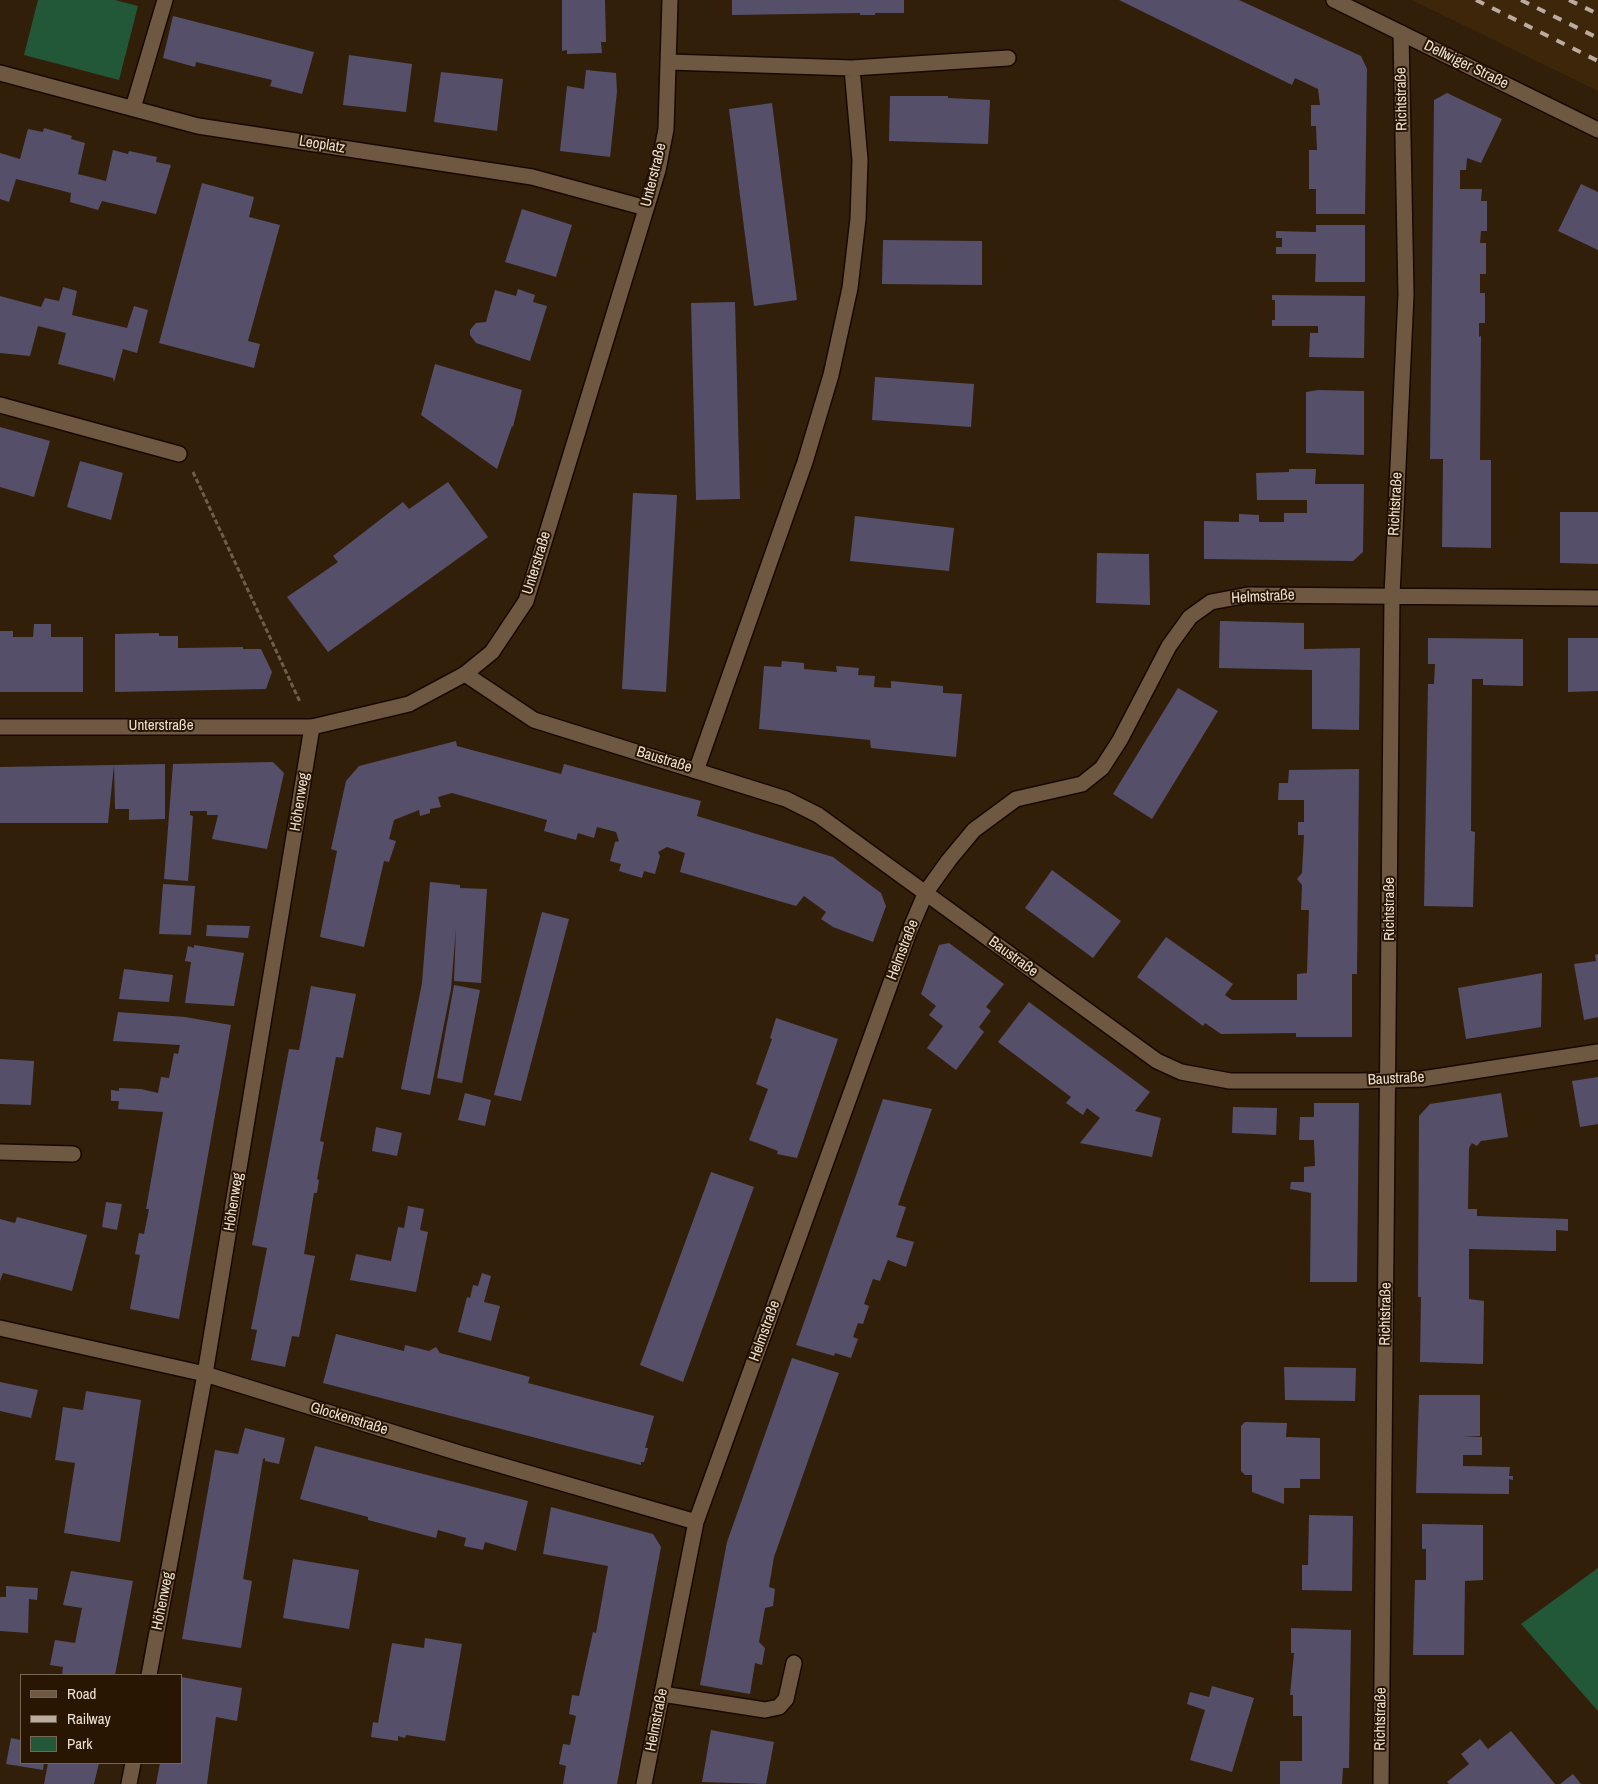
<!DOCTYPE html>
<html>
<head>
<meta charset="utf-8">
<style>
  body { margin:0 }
  #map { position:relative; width:1598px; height:1784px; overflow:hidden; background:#321f0a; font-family:"Archivo Narrow",sans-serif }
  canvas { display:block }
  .legend { position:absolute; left:20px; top:1674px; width:162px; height:90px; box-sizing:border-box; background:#281602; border:1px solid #776756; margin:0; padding:6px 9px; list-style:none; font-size:15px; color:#ede0d4 }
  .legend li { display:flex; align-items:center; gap:10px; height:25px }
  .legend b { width:25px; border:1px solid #776756 }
</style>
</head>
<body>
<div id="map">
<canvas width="1598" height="1784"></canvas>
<ul class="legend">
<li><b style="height:6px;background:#6e5842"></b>Road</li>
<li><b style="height:6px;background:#bbac9d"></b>Railway</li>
<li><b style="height:14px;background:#225737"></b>Park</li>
</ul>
</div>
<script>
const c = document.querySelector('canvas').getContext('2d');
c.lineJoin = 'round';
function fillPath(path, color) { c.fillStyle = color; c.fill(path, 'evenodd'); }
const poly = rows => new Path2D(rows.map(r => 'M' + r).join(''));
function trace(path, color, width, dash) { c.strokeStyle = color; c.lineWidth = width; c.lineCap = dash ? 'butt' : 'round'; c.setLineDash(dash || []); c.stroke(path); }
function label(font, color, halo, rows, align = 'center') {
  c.font = font + ' "Archivo Narrow",sans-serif'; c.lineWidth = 4; c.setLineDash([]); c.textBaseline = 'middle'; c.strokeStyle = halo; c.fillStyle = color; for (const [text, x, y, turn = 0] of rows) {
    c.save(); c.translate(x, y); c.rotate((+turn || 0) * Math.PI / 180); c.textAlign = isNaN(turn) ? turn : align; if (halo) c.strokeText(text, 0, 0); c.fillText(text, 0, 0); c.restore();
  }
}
fillPath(poly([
  [1412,0,1598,0,1598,91]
]), '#3e260b');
fillPath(poly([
  [38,0,115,0,138,6,119,80,24,55],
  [1598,1568,1598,1711,1521,1624]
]), '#225737');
fillPath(poly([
  [562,0,605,0,606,42,601,42,602,53,567,54,567,50,562,51],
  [732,0,904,0,904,13,875,13,875,15,860,15,860,13,732,15],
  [1119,0,1239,0,1361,56,1367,69,1365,214,1316,214,1316,189,1309,189,1309,150,1317,150,1316,126,1311,126,1311,105,1320,105,1318,89,1295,78,1292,85],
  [173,16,314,52,302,94,270,86,272,80,196,62,195,67,163,58],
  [349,55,412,64,406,112,343,105],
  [586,70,616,73,617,92,610,157,560,151,567,86,584,89],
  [441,72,503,79,497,131,434,122],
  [1447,93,1502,119,1481,163,1467,158,1466,170,1460,170,1460,189,1482,189,1481,201,1487,201,1487,231,1481,231,1480,243,1486,243,1486,274,1480,274,1480,293,1485,293,1485,323,1479,323,1479,337,1481,336,1480,460,1491,460,1491,548,1442,547,1443,459,1430,459,1434,100],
  [890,96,948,96,948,98,990,100,988,144,889,141],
  [772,103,797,300,754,306,729,109],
  [44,128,72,136,71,139,85,143,78,174,106,181,113,150,128,154,129,151,157,157,156,162,171,165,156,214,102,201,98,210,70,202,71,193,16,179,9,202,0,199,0,153,20,159,28,129,43,132],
  [202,183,254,197,249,217,280,225,248,341,260,344,254,368,159,343],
  [1581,184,1598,192,1598,250,1558,231],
  [522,209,572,225,556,277,505,262],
  [1316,225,1365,225,1365,282,1315,282,1316,254,1276,254,1276,247,1282,247,1282,238,1276,238,1276,231,1316,232],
  [883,240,982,241,982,285,882,284],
  [63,287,77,291,72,315,127,328,134,306,148,310,137,353,123,349,114,382,113,378,58,364,66,333,38,326,30,356,0,353,0,296,41,307,45,298,59,301],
  [518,289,535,295,533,302,547,306,530,361,476,343,470,335,470,330,476,323,486,322,495,290,516,296],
  [1272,295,1365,296,1364,358,1309,357,1310,333,1318,333,1318,326,1272,326,1272,320,1275,320,1275,300,1272,300],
  [735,302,740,499,696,500,691,303],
  [435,364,522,390,513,427,512,426,497,469,421,415],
  [875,377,974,384,971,427,872,420],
  [1318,390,1364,391,1364,455,1306,453,1306,392],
  [0,427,50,441,34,497,0,487],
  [80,461,123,473,111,520,67,507],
  [1289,469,1316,469,1315,484,1364,484,1363,552,1353,561,1204,559,1204,521,1239,522,1239,514,1259,515,1259,522,1284,522,1284,513,1307,513,1307,500,1257,500,1256,473,1289,472],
  [448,482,488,537,328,652,287,597,338,562,333,556,403,502,409,509],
  [633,493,677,495,666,692,622,689],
  [1560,512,1598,512,1598,564,1560,563],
  [855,516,954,528,949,571,850,561],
  [1097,553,1149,554,1150,605,1096,603],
  [1220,621,1304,623,1304,649,1360,648,1359,730,1312,729,1312,670,1219,668],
  [34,624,51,624,51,637,83,637,83,692,0,692,0,631,13,631,13,637,33,637],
  [159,633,159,636,178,636,178,648,243,647,243,649,261,649,272,672,266,689,115,692,115,634],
  [1428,638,1523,639,1523,686,1483,685,1483,679,1472,679,1471,831,1475,832,1473,907,1424,906,1428,684,1434,684,1435,664,1428,664],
  [1568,638,1598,638,1598,691,1568,692],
  [782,661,804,663,804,669,837,672,836,666,859,668,858,675,875,676,874,687,891,688,891,681,943,686,943,693,962,694,956,757,871,748,870,740,759,729,764,666,781,667],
  [1178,688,1218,711,1152,819,1113,794],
  [456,741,457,746,561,774,564,764,701,801,697,816,833,857,881,893,886,906,873,942,833,927,821,919,826,912,804,896,796,906,680,872,685,853,667,847,658,852,660,856,655,874,644,871,642,878,619,871,621,864,610,861,615,842,619,841,616,832,597,827,594,838,578,833,576,840,544,831,547,820,452,793,438,797,441,807,430,809,430,813,420,816,419,810,394,820,389,839,396,841,389,862,384,861,364,947,320,937,337,851,331,849,346,781,359,766],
  [273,762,284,773,267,849,212,839,218,815,207,815,207,811,190,811,190,815,193,816,188,881,164,879,173,764],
  [165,764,165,819,129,820,129,809,115,809,114,765],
  [114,765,108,823,0,823,0,767],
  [1359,769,1357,974,1352,974,1352,1037,1296,1037,1296,1033,1221,1034,1205,1023,1203,1026,1137,977,1166,937,1233,984,1225,995,1232,1000,1297,1000,1297,974,1307,973,1309,910,1301,910,1302,885,1297,879,1302,873,1304,835,1298,835,1298,822,1304,822,1304,800,1278,800,1279,783,1288,783,1289,770],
  [1052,870,1121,921,1093,958,1025,908],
  [430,882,460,885,460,888,487,889,481,983,454,981,456,928,451,989,430,1095,401,1089,422,983],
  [163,884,195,886,191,935,159,934],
  [542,912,569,919,521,1101,494,1095],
  [207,925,250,926,248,938,206,936],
  [949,943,1004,984,986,1007,991,1011,979,1027,984,1032,956,1070,927,1048,943,1026,929,1015,936,1006,921,994,939,945],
  [194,945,244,953,234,1006,185,1003,191,962,185,961,188,946,194,948],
  [1598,954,1598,1017,1584,1020,1574,964,1596,961,1595,955],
  [124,969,173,975,169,1002,119,999],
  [1542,973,1541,1027,1466,1039,1458,988],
  [454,985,480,990,462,1083,437,1078],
  [311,986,356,994,343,1058,336,1057,320,1141,324,1142,317,1179,319,1180,317,1193,314,1193,304,1254,315,1256,299,1337,292,1336,285,1367,251,1360,257,1330,251,1329,267,1248,252,1245,289,1049,299,1050],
  [1029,1002,1150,1092,1135,1111,1161,1118,1152,1157,1080,1143,1100,1118,1087,1108,1083,1115,1066,1103,1071,1097,998,1042],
  [118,1012,185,1017,231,1025,179,1319,130,1309,140,1255,135,1254,139,1233,144,1234,149,1209,146,1209,163,1112,118,1109,119,1101,111,1101,111,1090,119,1091,119,1088,141,1089,158,1093,161,1077,169,1078,174,1053,178,1054,180,1045,113,1041],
  [776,1018,838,1039,797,1158,777,1154,778,1151,749,1140,768,1089,756,1084,772,1039,770,1038],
  [0,1059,34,1061,31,1105,0,1104],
  [1598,1077,1598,1124,1580,1127,1572,1081],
  [465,1093,491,1100,485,1126,458,1120],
  [1501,1093,1508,1137,1481,1141,1477,1146,1472,1143,1469,1148,1468,1209,1477,1209,1477,1216,1568,1219,1568,1231,1556,1230,1556,1251,1469,1249,1469,1299,1484,1301,1483,1364,1420,1362,1421,1297,1418,1297,1419,1116,1430,1104],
  [883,1099,932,1109,898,1205,906,1207,896,1237,914,1242,906,1267,888,1260,880,1281,873,1279,864,1304,869,1306,863,1324,858,1323,853,1337,858,1339,851,1358,835,1353,834,1356,796,1345],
  [1314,1103,1359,1103,1357,1282,1310,1282,1311,1193,1290,1189,1291,1182,1304,1182,1304,1167,1315,1166,1314,1140,1299,1140,1300,1117,1314,1117],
  [1233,1107,1277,1108,1276,1135,1232,1133],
  [376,1127,402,1133,397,1156,372,1151],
  [711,1172,754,1187,683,1382,640,1365],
  [106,1202,122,1204,117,1230,102,1227],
  [408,1206,424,1209,420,1230,428,1232,416,1292,350,1280,356,1254,391,1261,398,1227,404,1228],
  [17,1217,87,1235,72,1291,3,1273,0,1281,0,1219,15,1223],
  [482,1273,491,1276,484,1302,500,1306,491,1341,458,1332,467,1297,470,1298,473,1285,478,1286],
  [336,1334,404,1351,405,1345,429,1351,436,1347,440,1353,530,1377,528,1383,654,1416,645,1448,648,1448,644,1462,641,1462,641,1465,323,1383],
  [792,1358,839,1373,774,1557,769,1587,775,1589,773,1606,765,1608,759,1642,765,1648,762,1665,755,1663,750,1694,700,1685,727,1542],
  [1284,1367,1356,1368,1355,1401,1285,1400],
  [0,1382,38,1390,31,1418,0,1411],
  [86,1391,141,1400,120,1542,64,1533,75,1463,55,1460,63,1407,83,1410],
  [1419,1395,1480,1395,1480,1436,1463,1437,1482,1437,1482,1455,1463,1455,1463,1466,1510,1467,1509,1476,1513,1476,1513,1480,1509,1479,1509,1494,1416,1493],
  [1245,1422,1287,1423,1286,1437,1320,1438,1320,1479,1300,1479,1300,1488,1284,1488,1284,1504,1252,1492,1252,1475,1245,1475,1241,1471,1241,1426],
  [245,1428,285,1438,279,1464,265,1461,265,1458,263,1459,243,1579,252,1581,241,1648,182,1639,215,1450,238,1454],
  [315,1446,528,1501,516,1551,485,1542,483,1550,464,1546,466,1538,438,1530,436,1538,368,1520,368,1517,300,1499],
  [551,1507,653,1534,661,1547,617,1784,563,1784,566,1766,559,1764,563,1744,570,1745,576,1716,569,1714,572,1695,579,1696,593,1632,596,1633,608,1566,543,1554],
  [1309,1515,1353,1516,1352,1591,1302,1590,1302,1565,1308,1565],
  [1422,1524,1483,1525,1483,1580,1465,1581,1464,1655,1413,1655,1415,1580,1426,1580,1426,1549,1422,1549],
  [293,1559,359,1570,349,1629,283,1618],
  [71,1571,133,1581,115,1675,62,1675,63,1667,50,1665,55,1640,75,1643,82,1608,63,1605],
  [6,1586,38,1588,37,1600,29,1599,28,1633,0,1631,0,1597,6,1597],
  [1291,1628,1351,1630,1349,1768,1343,1768,1342,1784,1280,1784,1280,1761,1302,1761,1302,1716,1293,1716,1293,1695,1290,1695,1294,1653,1291,1653],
  [425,1638,462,1644,445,1741,406,1735,405,1738,398,1736,398,1741,371,1737,373,1722,378,1723,392,1643,424,1648],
  [181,1677,242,1688,237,1721,216,1717,207,1784,156,1784,160,1763,181,1763],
  [1212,1686,1254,1698,1232,1772,1190,1760,1205,1710,1187,1704,1190,1692,1209,1697],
  [711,1730,774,1742,766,1784,702,1782],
  [1511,1731,1555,1784,1449,1784,1447,1782,1469,1764,1461,1754,1480,1739,1488,1749],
  [11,1738,21,1740,21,1763,44,1763,43,1770,6,1764],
  [48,1763,99,1763,94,1784,44,1784],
  [1573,1774,1581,1784,1560,1784]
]), '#554f6a');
const lane = poly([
  [669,62,852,68,1008,58],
  [133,108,165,0],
  [696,771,805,462,831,375,850,288,858,219,860,160,852,68],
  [0,1152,73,1154],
  [662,1694,765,1710,779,1707,786,1699,794,1663]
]);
const street = poly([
  [0,73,198,126,532,177,646,208],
  [0,405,179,454],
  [465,674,534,720,786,799,818,815,1157,1061,1181,1072,1230,1081,1360,1081,1422,1079,1598,1052],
  [0,1328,205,1374,459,1453,696,1522],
  [149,1675,205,1374,312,727],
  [129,1784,133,1763],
  [644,1784,696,1522,909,932,926,892,949,860,974,830,1016,799,1082,784,1102,768,1120,740,1169,646,1190,617,1211,602,1248,595,1598,598],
  [1381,1784,1392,595,1406,295,1401,33]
]);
const secondary = poly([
  [1334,0,1598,130],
  [0,727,312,727,409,704,465,674,492,652,526,601,658,170,666,129,670,0]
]);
trace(lane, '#190800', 18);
trace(street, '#190800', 18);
trace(secondary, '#190800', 18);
trace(poly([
  [193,472,300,702]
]), '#6f5e4c', 3, [5, 2.5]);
trace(lane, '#6e5842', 15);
trace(street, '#6e5842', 15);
trace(secondary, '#6e5842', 15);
trace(poly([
  [1476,0,1598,61],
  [1521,0,1598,38],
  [1569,0,1598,14]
]), '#bbac9d', 4, [9, 9]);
label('15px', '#ede0d4', '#281602', [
  ["Dellwiger Straße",1466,65,26],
  ["Richtstraße",1402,99,-91],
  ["Leoplatz",322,145,9],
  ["Unterstraße",654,175,-76],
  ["Richtstraße",1396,504,-87],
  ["Unterstraße",537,563,-73],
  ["Helmstraße",1263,597,-3],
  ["Unterstraße",161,726],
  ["Baustraße",664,760,17],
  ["Höhenweg",300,802,-81],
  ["Richtstraße",1390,909,-90],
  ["Helmstraße",903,950,-69],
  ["Baustraße",1013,957,36],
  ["Baustraße",1396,1079,-3],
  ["Höhenweg",234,1202,-81],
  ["Richtstraße",1386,1314,-89],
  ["Helmstraße",765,1331,-70],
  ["Glockenstraße",349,1419,17],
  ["Höhenweg",163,1601,-79],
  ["Richtstraße",1381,1719,-89],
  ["Helmstraße",657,1720,-79]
]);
</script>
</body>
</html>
